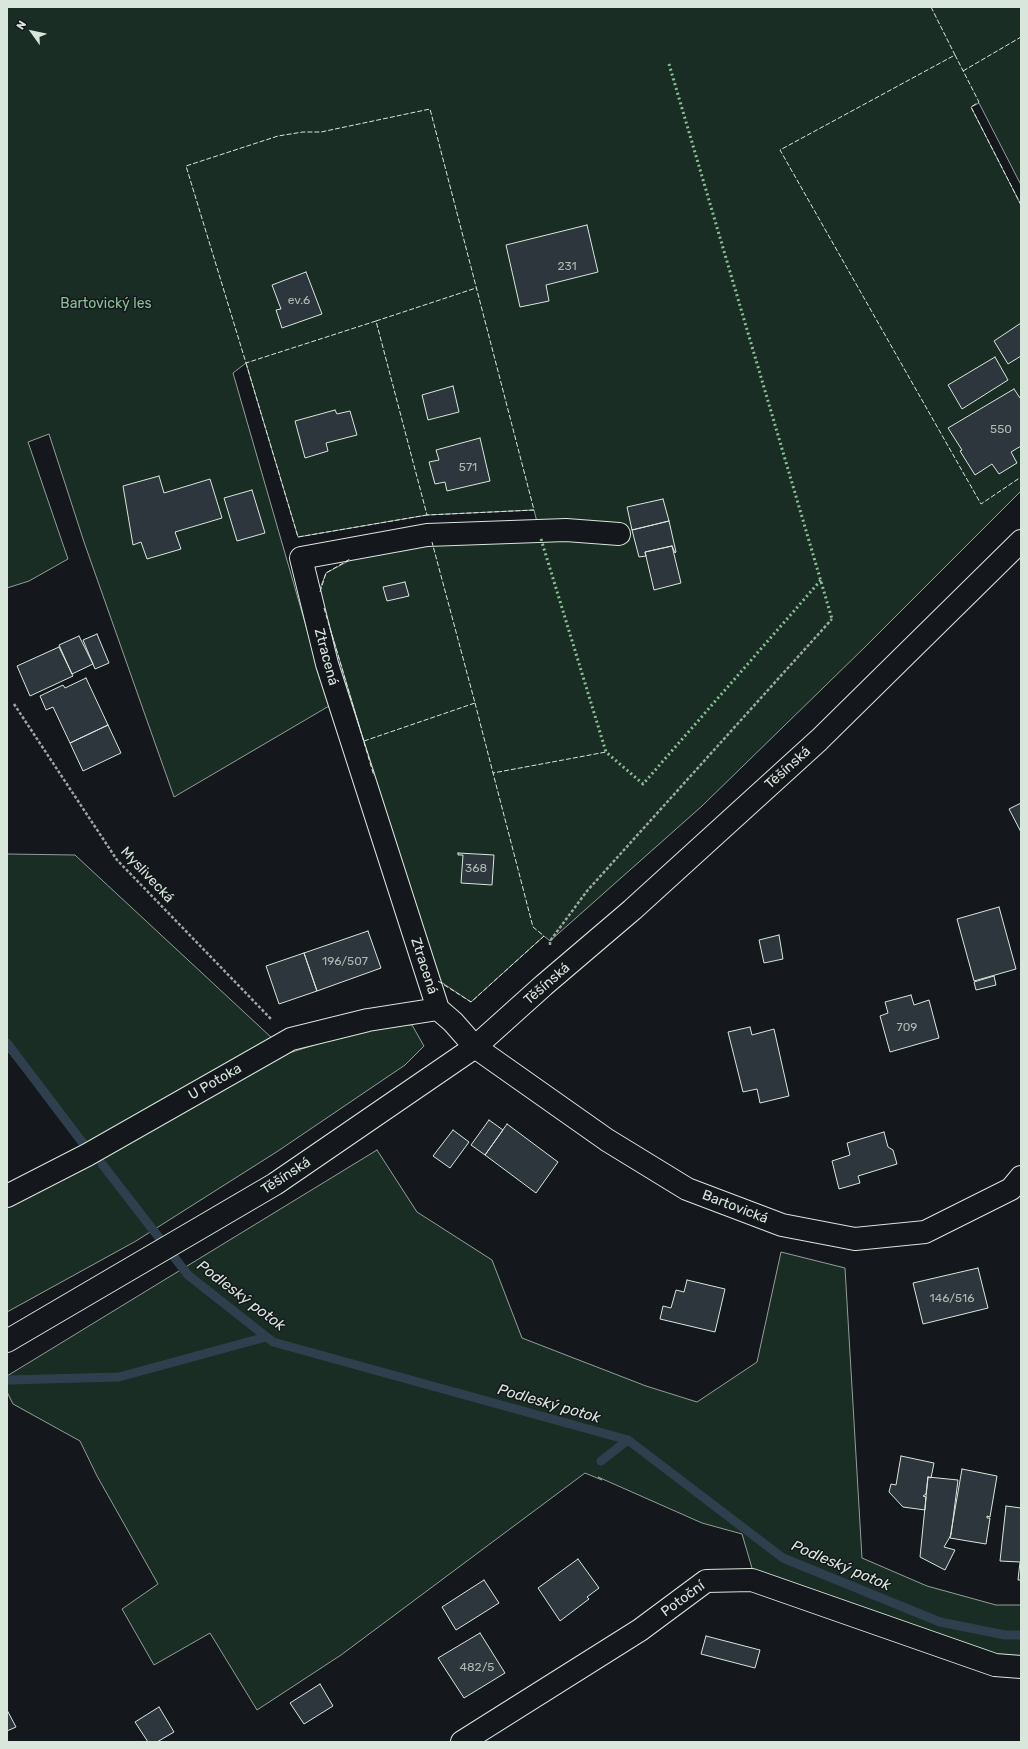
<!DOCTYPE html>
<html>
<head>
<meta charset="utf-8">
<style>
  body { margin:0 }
  #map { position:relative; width:1028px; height:1749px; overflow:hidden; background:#14181c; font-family:Rubik,sans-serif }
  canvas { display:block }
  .frame { position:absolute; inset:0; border:8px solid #d8e6dc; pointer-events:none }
  .north { position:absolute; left:12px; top:12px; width:40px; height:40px; -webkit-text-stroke:3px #14181c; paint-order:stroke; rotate:303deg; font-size:11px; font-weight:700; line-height:16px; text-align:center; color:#d8e6dc }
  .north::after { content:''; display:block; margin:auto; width:14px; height:18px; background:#d8e6dc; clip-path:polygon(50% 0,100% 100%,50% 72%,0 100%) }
</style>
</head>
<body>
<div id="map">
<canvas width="1028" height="1749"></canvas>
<div class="frame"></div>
<div class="north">N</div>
</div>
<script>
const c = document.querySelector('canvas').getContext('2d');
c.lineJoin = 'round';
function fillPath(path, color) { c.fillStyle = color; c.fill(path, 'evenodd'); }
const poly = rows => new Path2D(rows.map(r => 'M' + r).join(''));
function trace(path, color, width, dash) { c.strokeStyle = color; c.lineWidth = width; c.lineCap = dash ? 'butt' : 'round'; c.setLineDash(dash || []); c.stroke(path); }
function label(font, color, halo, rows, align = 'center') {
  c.font = font + ' Rubik,sans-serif'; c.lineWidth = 3; c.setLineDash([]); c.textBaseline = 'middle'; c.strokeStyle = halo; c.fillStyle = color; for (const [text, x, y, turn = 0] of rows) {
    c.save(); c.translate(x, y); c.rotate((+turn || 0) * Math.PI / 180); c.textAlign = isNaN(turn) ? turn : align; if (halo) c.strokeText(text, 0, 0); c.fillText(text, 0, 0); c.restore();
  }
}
const green = poly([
  [7,7,1021,7,1021,185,979,103,971,107,1021,205,1021,491,866,646,702,806,550,941,544,936,471,1002,438,980,407,886,319,591,326,573,356,557,432,540,541,538,534,510,427,515,298,537,246,363,233,373,329,706,174,797,84,542,49,434,28,442,68,559,29,581,7,588,7,7],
  [7,854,75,855,273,1039,85,1146,7,1050,7,854],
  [393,1024,412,1025,424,1046,405,1065,278,1151,136,1241,7,1312,7,1201,289,1053,346,1035,393,1024],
  [377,1150,417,1212,492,1260,522,1338,646,1386,697,1402,757,1362,781,1252,845,1268,862,1558,927,1586,996,1605,1021,1605,1021,1663,754,1575,742,1534,702,1523,598,1477,602,1480,585,1473,341,1655,257,1710,210,1633,154,1665,122,1609,158,1584,97,1476,80,1441,13,1404,7,1392,7,1376,377,1150]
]);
fillPath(green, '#1a2d24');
trace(green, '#939e99', 1);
trace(poly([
  [7,1043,85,1146],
  [102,1164,188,1275,273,1342,628,1440,783,1558,940,1622,1005,1635,1021,1635],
  [7,1380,119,1377,266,1337],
  [601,1461,628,1440]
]), '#2f3f4d', 9);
const building = poly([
  [587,225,598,272,546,285,549,301,520,307,506,245,587,225],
  [306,272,322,314,282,328,276,310,281,309,272,285,306,272],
  [1021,323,1021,356,1008,364,994,341,1021,323],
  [995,357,1008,380,962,409,948,385,995,357],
  [453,386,459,412,428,420,422,395,453,386],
  [1014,389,1020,398,1021,398,1021,446,1011,452,1017,463,999,474,992,464,975,475,960,451,962,450,948,428,1014,389],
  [335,410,337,414,350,411,357,435,326,443,328,451,305,458,295,421,335,410],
  [480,438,490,481,447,491,445,482,435,484,429,462,439,460,436,450,480,438],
  [159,476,164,493,210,479,222,518,175,532,181,549,147,559,141,542,133,545,123,486,159,476],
  [252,490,265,533,237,541,224,498,252,490],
  [663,499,669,521,632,530,627,507,663,499],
  [669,521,676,552,675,553,672,546,645,552,646,556,639,557,632,530,669,521],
  [672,546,681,583,654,590,645,552,672,546],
  [405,582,409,596,387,601,383,587,405,582],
  [97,634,109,663,95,669,83,640,97,634],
  [79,636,93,664,72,674,59,645,79,636],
  [59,647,73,676,30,696,17,666,59,647],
  [86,678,108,725,70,743,53,707,46,710,40,696,63,685,65,688,86,678],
  [108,725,121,753,83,771,70,743,108,725],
  [1021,803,1021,832,1009,809,1021,803],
  [458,853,494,855,492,885,461,883,463,855,458,855,458,853],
  [999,907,1016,969,974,981,957,919,999,907],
  [368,931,381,968,317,991,304,953,368,931],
  [779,935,783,959,764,963,759,940,779,935],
  [304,953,317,991,279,1004,266,966,304,953],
  [994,976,996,985,976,990,974,982,994,976],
  [911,995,914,1005,929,1000,939,1038,890,1052,880,1016,888,1013,885,1002,911,995],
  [750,1027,752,1035,774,1029,789,1096,760,1103,757,1089,743,1092,728,1032,750,1027],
  [489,1120,503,1130,485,1155,471,1145,489,1120],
  [507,1124,558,1162,536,1193,485,1155,507,1124],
  [453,1130,469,1142,450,1168,433,1156,453,1130],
  [884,1132,888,1147,893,1150,897,1164,858,1176,860,1183,839,1189,832,1161,850,1155,847,1143,884,1132],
  [978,1268,988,1308,923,1324,913,1283,978,1268],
  [687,1280,725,1289,715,1332,660,1319,663,1306,671,1308,676,1290,684,1292,687,1280],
  [901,1456,934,1463,931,1478,928,1477,926,1494,923,1496,926,1497,925,1510,903,1507,889,1492,891,1484,896,1485,901,1456],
  [962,1469,997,1476,990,1517,987,1516,987,1518,990,1518,986,1544,950,1538,962,1469],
  [928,1477,958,1480,951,1535,944,1547,955,1550,945,1570,920,1557,928,1477],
  [1006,1506,1021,1508,1021,1580,1018,1580,1020,1562,1000,1561,1006,1506],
  [578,1559,599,1588,587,1597,589,1599,560,1621,538,1588,578,1559],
  [484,1580,499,1603,456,1630,442,1607,484,1580],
  [480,1633,505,1673,464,1698,438,1658,480,1633],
  [706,1636,760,1650,755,1668,701,1654,706,1636],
  [320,1684,333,1706,304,1724,290,1703,320,1684],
  [159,1707,174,1732,157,1742,148,1742,135,1722,159,1707],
  [7,1710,16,1727,7,1731,7,1710]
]);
fillPath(building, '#2c363c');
trace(building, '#d8e6dc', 1);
const street = poly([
  [619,534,566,530,427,535,301,558,327,664,438,1009,453,1022,475,1047,607,1140,687,1189,782,1225,855,1239,925,1232,1011,1189,1021,1177],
  [7,1196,87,1155,291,1039,368,1020,438,1009],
  [462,1742,640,1630,706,1581,752,1580,995,1665,1021,1667]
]);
const secondary = poly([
  [7,1341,275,1184,475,1047,544,985,632,910,819,740,1021,541]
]);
trace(street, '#d8e6dc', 24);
trace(secondary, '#d8e6dc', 24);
trace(poly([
  [14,704,117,860,272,1020],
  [550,945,550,941,587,891,832,619]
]), '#9da8a2', 2.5, [3, 2]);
trace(street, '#14181c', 22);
trace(secondary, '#14181c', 22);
trace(poly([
  [669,64,832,619],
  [541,539,606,752,643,784,821,580]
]), '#8ac095', 3, [2, 3]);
trace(poly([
  [931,7,955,55,780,150,981,504,1021,477],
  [955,55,979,102,971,107,1021,205],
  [963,71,1021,37],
  [376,321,246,363,186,166,278,136,303,132,321,132,430,109,534,510,427,515,376,321,476,288],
  [246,363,298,537,427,515],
  [320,592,326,573,350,559],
  [324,608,374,776],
  [475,703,493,773],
  [364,741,475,703,432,542],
  [438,981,471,1002,544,936,533,927,493,773,606,752]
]), '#d8e6dc', 1, [5, 2]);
label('12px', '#adbab4', null, [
  ["231",567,267],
  ["ev.6",299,301],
  ["550",1001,430],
  ["571",468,468],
  ["368",476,869],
  ["196/507",345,962],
  ["709",907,1028],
  ["146/516",952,1299],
  ["482/5",477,1668]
]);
label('14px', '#8ac095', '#14181c', [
  ["Bartovický les",106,304]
]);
label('14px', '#d8e6dc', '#14181c', [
  ["Ztracená",326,657,75],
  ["Těšínská",788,768,-42],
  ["Myslivecká",147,875,47],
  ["Ztracená",424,966,72],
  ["Těšínská",547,984,-41],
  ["U Potoka",215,1082,-30],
  ["Těšínská",286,1176,-33],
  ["Bartovická",735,1207,21],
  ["Potoční",683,1599,-36]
]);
label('italic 15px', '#d8e6dc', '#14181c', [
  ["Podleský potok",241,1296,37],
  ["Podleský potok",549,1404,16],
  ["Podleský potok",841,1566,23]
]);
</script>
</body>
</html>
